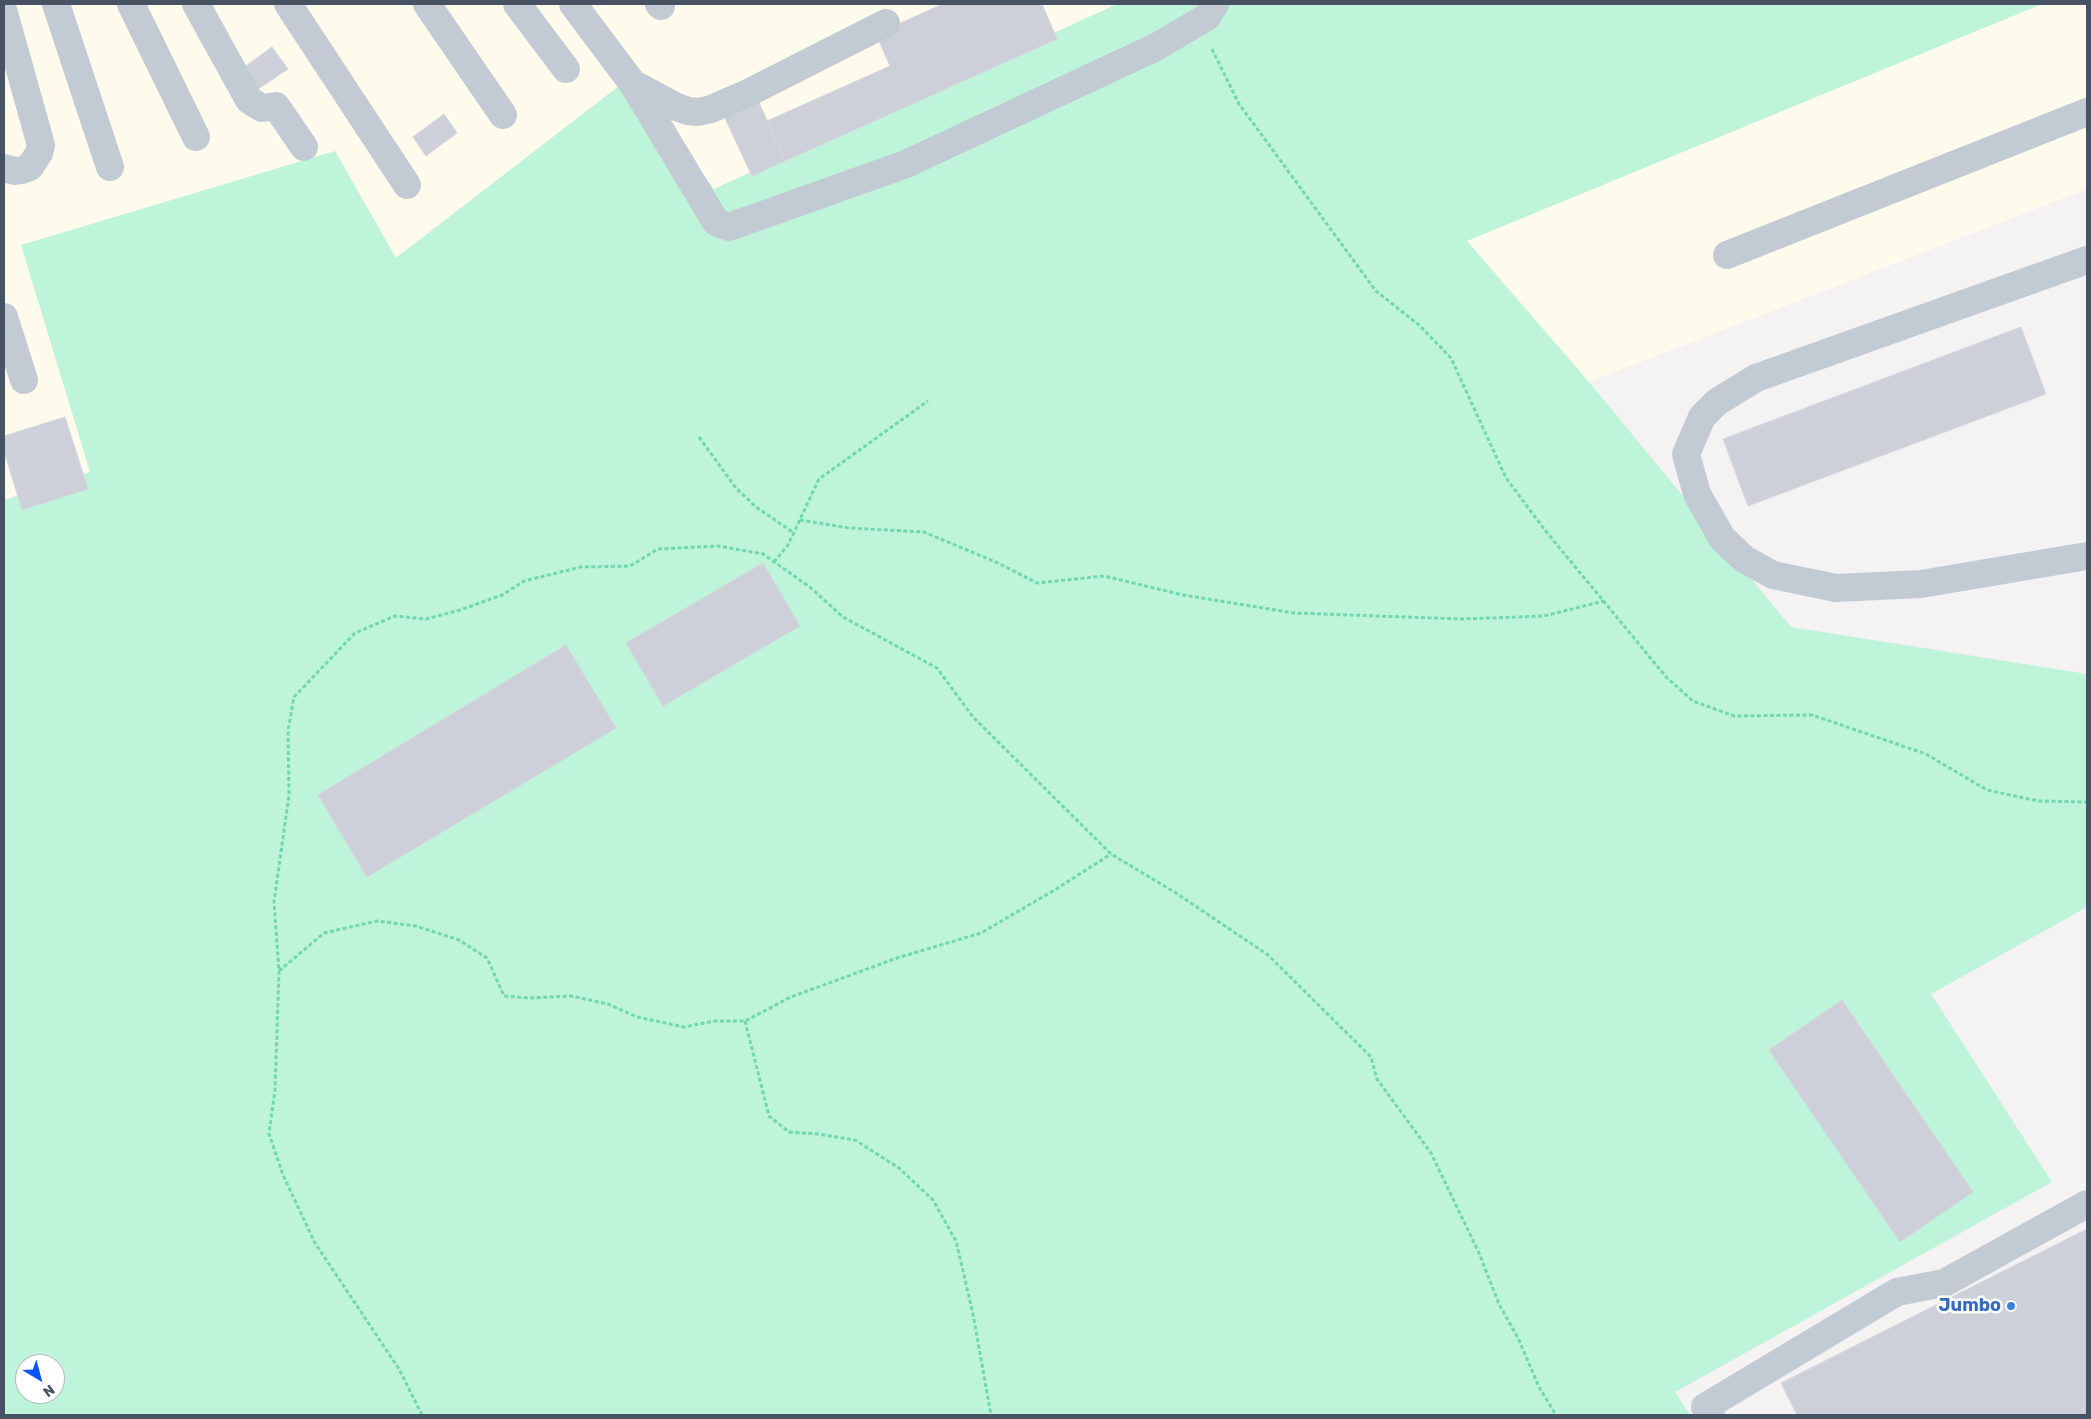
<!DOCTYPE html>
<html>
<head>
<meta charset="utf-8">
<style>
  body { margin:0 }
  #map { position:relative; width:2091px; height:1419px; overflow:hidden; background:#f4f2f2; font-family:Rubik,sans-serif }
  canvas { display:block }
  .frame { position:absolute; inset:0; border:5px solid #475262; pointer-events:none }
  .north { position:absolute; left:15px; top:1354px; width:50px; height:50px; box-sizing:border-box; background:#fff; border:1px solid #b5bac0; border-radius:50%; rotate:143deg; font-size:14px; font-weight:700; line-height:20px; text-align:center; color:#475262 }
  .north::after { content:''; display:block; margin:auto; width:18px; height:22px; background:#0755f9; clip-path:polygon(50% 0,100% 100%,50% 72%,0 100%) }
</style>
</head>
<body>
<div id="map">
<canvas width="2091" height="1419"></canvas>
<div class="frame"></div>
<div class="north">N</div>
</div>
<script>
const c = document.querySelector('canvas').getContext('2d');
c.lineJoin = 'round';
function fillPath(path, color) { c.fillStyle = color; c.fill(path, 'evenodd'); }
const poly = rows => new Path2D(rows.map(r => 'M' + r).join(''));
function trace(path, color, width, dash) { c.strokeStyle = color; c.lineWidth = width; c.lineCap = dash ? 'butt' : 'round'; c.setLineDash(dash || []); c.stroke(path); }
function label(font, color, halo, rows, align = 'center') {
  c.font = font + ' Rubik,sans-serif'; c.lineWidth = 5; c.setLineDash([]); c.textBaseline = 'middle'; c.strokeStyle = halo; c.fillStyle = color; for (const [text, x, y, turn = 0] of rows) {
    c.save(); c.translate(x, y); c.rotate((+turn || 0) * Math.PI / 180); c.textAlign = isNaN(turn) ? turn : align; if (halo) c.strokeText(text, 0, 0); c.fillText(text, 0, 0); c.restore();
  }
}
fillPath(poly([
  [4,4,1117,4,714,189,628,79,395,258,22,245,90,472,4,500],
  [2042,4,2087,4,2087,189,1589,382,1466,241]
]), '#fefbec');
fillPath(poly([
  [1117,4,2042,4,1467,241,1589,382,1791,627,2087,674,2087,907,1931,994,2052,1182,1675,1392,1690,1415,4,1415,4,500,90,472,21,245,335,151,396,258,628,79,714,189],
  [25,1364,55,1364,55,1394,25,1394]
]), '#bef4d9');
const building = poly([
  [943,4,1042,4,1057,39,785,161,767,121,890,66,876,34,943,4],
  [272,47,288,69,258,89,243,68,272,47],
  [757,98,785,161,752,176,723,114,757,98],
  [444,114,457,133,426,156,413,137,444,114],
  [2021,327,2046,394,1748,506,1723,439,2021,327],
  [65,417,88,489,22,510,4,451,4,436,65,417],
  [763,563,800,626,663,706,626,643,763,563],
  [566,645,616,728,367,877,318,795,566,645],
  [1842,1000,1973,1192,1900,1242,1769,1050,1842,1000],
  [2087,1229,2087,1415,1797,1415,1781,1383,2087,1229]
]);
fillPath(building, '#cdd0d8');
trace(building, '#d5d7de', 1);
trace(poly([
  [1212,49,1239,104,1376,291,1419,325,1451,358,1506,478,1544,529,1667,678,1693,701,1734,716,1812,715,1926,754,1987,790,2038,801,2087,802],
  [699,437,736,488,756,507,794,533],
  [800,520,849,528,924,532,996,562,1037,583,1104,576,1183,595,1294,613,1462,619,1544,616,1604,601],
  [774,562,788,545,819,479,928,401],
  [279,971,324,933,377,921,416,926,459,940,487,958,504,996,529,998,571,996,608,1004,637,1017,684,1027,715,1021,745,1021,791,997,897,958,981,933,1053,891,1111,854],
  [745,1021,769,1116,789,1132,818,1134,855,1140,899,1168,933,1200,956,1241,973,1314,991,1415],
  [422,1415,399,1369,315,1243,283,1175,269,1134,275,1090,279,971,274,902,289,795,288,731,294,697,355,633,395,616,426,619,460,610,502,595,524,581,581,567,630,566,658,549,718,546,763,554,811,588,843,617,937,668,973,717,1111,854,1176,893,1268,955,1371,1057,1377,1079,1431,1153,1479,1253,1499,1304,1519,1340,1539,1387,1556,1415]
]), '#71d7b0', 3, [4, 2.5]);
trace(poly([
  [56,4,110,167],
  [131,4,196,137],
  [196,4,249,100,262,108,276,106,304,147],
  [288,4,407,185],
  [427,4,503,115],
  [517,4,566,69],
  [573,4,633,84,714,219,717,223,729,227,906,164,1156,47,1207,17,1215,4],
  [659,4,661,6],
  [4,13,41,145,39,153,30,167,22,170,15,171,4,168],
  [634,84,677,107,688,111,699,112,711,109,748,93,886,23],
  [1727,255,2087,112],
  [2087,260,1756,378,1717,402,1702,417,1686,454,1697,494,1722,538,1744,559,1773,575,1836,588,1921,584,2087,556],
  [4,317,24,380],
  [1711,1415,1705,1407,1897,1292,1944,1283,2087,1204]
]), '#c2cad4', 28);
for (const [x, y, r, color] of [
  [2011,1306,5,"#3f7fe0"]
]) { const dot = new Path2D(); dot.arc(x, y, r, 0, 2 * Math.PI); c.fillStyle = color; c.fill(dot); trace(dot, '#fff', 2); }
label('bold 18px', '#366cbe', '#fff', [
  ["Jumbo",2001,1306]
], 'right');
</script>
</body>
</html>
